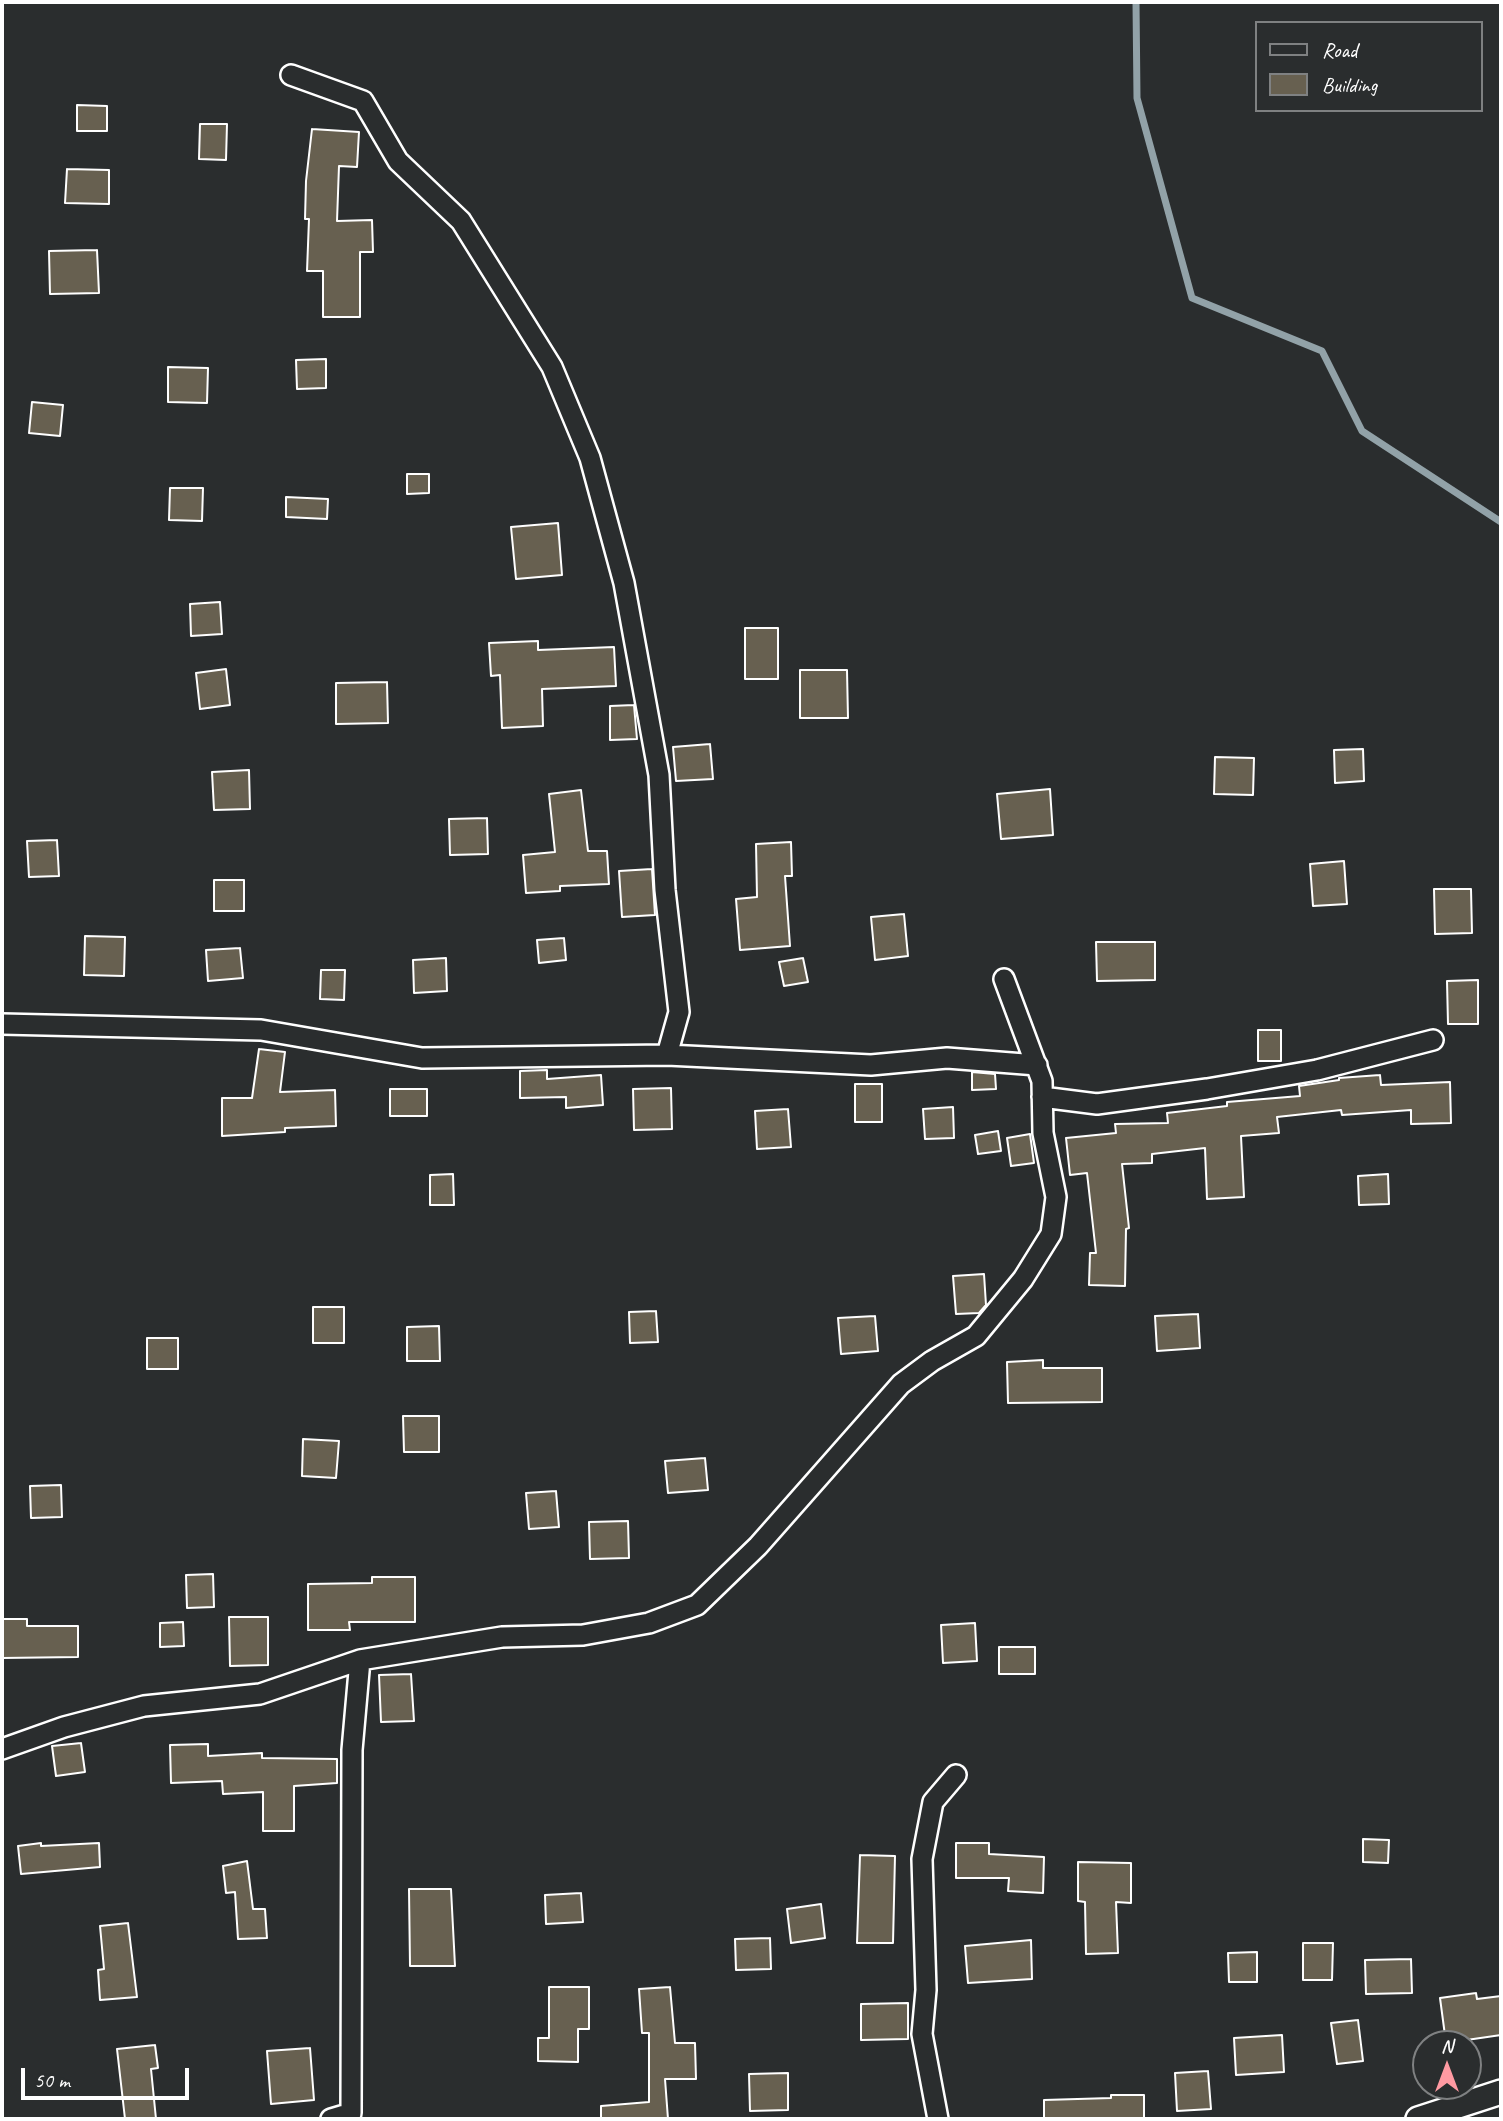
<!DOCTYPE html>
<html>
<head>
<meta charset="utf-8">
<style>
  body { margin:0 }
  #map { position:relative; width:1503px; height:2121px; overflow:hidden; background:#2a2d2e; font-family:Caveat,sans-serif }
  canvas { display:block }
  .frame { position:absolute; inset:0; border:4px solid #fff; pointer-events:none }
  .legend { position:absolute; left:1255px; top:21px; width:228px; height:91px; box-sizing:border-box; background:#2a2d2e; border:2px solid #7f8182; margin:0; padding:9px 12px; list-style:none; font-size:21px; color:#fff }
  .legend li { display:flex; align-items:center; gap:14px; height:35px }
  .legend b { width:35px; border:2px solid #7f8182 }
  .north { position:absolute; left:1412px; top:2030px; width:70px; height:70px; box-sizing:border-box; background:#2a2d2e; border:2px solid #7f8182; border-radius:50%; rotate:0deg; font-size:19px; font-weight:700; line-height:28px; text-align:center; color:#fff }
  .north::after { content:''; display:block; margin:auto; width:24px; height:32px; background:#ff9aa2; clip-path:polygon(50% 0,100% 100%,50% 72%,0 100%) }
  .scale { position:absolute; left:21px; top:2068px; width:168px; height:32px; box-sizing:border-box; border:4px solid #fff; border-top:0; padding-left:9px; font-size:21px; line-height:24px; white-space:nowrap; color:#fff; -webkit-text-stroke:5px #2a2d2e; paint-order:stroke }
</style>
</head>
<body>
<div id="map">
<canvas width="1503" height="2121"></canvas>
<div class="frame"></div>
<ul class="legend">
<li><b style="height:9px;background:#2a2d2e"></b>Road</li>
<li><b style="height:19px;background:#676050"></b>Building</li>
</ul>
<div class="north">N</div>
<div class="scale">50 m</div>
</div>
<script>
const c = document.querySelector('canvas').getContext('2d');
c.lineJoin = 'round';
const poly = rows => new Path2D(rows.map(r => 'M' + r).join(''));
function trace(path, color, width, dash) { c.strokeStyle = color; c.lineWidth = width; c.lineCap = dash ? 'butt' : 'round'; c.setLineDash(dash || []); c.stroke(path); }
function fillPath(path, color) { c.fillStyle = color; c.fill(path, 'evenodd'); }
trace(poly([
  [1136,2,1137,98,1192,298,1322,351,1362,431,1501,522]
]), '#92a2a8', 7);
const building = poly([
  [77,105,107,106,107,131,77,131,77,105],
  [200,124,227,124,226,160,199,159,200,124],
  [312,129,359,132,357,167,339,166,337,221,372,220,373,252,360,252,360,317,323,317,323,271,307,271,309,219,305,219,306,181,312,129],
  [67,169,109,170,109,204,65,203,67,169],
  [97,250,99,293,50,294,49,251,97,250],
  [326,359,326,388,297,389,296,360,326,359],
  [168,367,208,368,207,403,168,402,168,367],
  [32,402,63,405,60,436,29,433,32,402],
  [407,474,429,474,429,493,407,494,407,474],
  [170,488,203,488,202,521,169,520,170,488],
  [286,497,328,499,327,519,286,517,286,497],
  [558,523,562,575,516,579,511,527,558,523],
  [220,602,222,634,191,636,190,604,220,602],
  [745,628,778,628,778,679,745,679,745,628],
  [538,641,538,650,614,647,616,686,542,689,543,726,502,728,500,675,491,676,489,643,538,641],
  [226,669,230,705,200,709,196,673,226,669],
  [800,670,847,670,848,718,800,718,800,670],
  [387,682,388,723,336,724,336,683,387,682],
  [634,705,637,739,610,740,610,706,634,705],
  [710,744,713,779,676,781,673,747,710,744],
  [1363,749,1364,781,1335,783,1334,750,1363,749],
  [1215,757,1254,758,1253,795,1214,794,1215,757],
  [249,770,250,809,214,810,212,772,249,770],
  [1050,789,1053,835,1001,839,997,794,1050,789],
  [581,790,588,851,607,851,609,884,560,886,560,891,526,893,523,855,555,852,549,794,581,790],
  [487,818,488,854,450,855,449,819,487,818],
  [57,840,59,876,29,877,27,841,57,840],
  [791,842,792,876,785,876,790,946,740,950,736,899,757,897,756,844,791,842],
  [1344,861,1347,904,1313,906,1310,864,1344,861],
  [652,869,655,915,622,917,619,871,652,869],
  [214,880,244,880,244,911,214,911,214,880],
  [1434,889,1471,889,1472,933,1435,934,1434,889],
  [904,914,908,956,875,960,871,917,904,914],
  [85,936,125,937,124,976,84,975,85,936],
  [564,938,566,960,539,963,537,940,564,938],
  [1096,942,1155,942,1155,980,1097,981,1096,942],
  [240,948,243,978,208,981,206,950,240,948],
  [446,958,447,991,414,993,413,960,446,958],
  [803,958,808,982,784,986,779,962,803,958],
  [321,970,345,970,344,1000,320,999,321,970],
  [1478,980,1478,1024,1448,1024,1447,981,1478,980],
  [1258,1030,1281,1030,1281,1061,1258,1061,1258,1030],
  [259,1049,285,1052,280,1092,335,1090,336,1126,285,1128,285,1132,222,1136,222,1098,252,1098,259,1049],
  [547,1070,547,1079,601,1075,603,1105,566,1108,566,1097,520,1098,520,1071,547,1070],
  [972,1072,995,1074,996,1089,972,1090,972,1072],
  [1380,1075,1381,1085,1450,1082,1451,1123,1411,1124,1411,1110,1342,1115,1341,1110,1277,1117,1279,1133,1241,1136,1244,1197,1207,1199,1205,1148,1152,1154,1152,1163,1122,1164,1129,1228,1126,1229,1125,1286,1089,1285,1090,1253,1096,1253,1087,1173,1070,1175,1066,1138,1116,1133,1115,1124,1168,1123,1167,1113,1227,1106,1227,1102,1300,1096,1299,1086,1339,1080,1339,1078,1380,1075],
  [855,1084,882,1084,882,1122,855,1122,855,1084],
  [671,1088,672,1129,634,1130,633,1089,671,1088],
  [390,1089,427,1089,427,1116,390,1116,390,1089],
  [953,1107,954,1138,925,1139,923,1109,953,1107],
  [788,1109,791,1147,757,1149,755,1111,788,1109],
  [998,1131,1001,1151,978,1154,975,1135,998,1131],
  [1030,1134,1034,1163,1011,1166,1007,1138,1030,1134],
  [453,1174,454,1205,430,1205,430,1175,453,1174],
  [1388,1174,1389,1204,1359,1205,1358,1176,1388,1174],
  [984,1274,986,1305,979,1313,956,1314,953,1276,984,1274],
  [313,1307,344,1307,344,1343,313,1343,313,1307],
  [656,1311,658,1342,630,1343,629,1312,656,1311],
  [1198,1314,1200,1348,1157,1351,1155,1316,1198,1314],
  [875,1316,878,1351,841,1354,838,1318,875,1316],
  [439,1326,440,1361,407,1361,407,1327,439,1326],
  [147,1338,178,1338,178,1369,147,1369,147,1338],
  [1043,1360,1043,1368,1102,1368,1102,1402,1008,1403,1007,1362,1043,1360],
  [403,1416,439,1416,439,1452,404,1452,403,1416],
  [303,1439,339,1441,336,1478,302,1476,303,1439],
  [705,1458,708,1490,668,1493,665,1461,705,1458],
  [61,1485,62,1517,31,1518,30,1486,61,1485],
  [556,1491,559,1527,529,1529,526,1493,556,1491],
  [628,1521,629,1558,590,1559,589,1522,628,1521],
  [213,1574,214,1607,187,1608,186,1575,213,1574],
  [372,1577,415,1577,415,1622,349,1622,350,1630,308,1630,308,1584,372,1583,372,1577],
  [229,1617,268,1617,268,1665,230,1666,229,1617],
  [2,1619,27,1619,27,1626,78,1626,78,1657,2,1658,2,1619],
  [183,1622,184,1646,160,1647,160,1623,183,1622],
  [975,1623,977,1661,943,1663,941,1625,975,1623],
  [999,1647,1035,1647,1035,1674,999,1674,999,1647],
  [411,1674,414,1721,381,1722,379,1675,411,1674],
  [81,1743,85,1772,56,1776,52,1746,81,1743],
  [208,1744,208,1756,262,1753,262,1758,337,1759,337,1783,294,1786,294,1831,263,1831,263,1792,223,1794,222,1781,171,1783,170,1745,208,1744],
  [1363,1839,1389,1840,1388,1863,1363,1862,1363,1839],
  [41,1843,41,1846,99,1843,100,1867,21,1874,18,1846,41,1843],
  [956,1843,989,1843,989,1854,1044,1857,1043,1893,1008,1891,1009,1878,956,1878,956,1843],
  [860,1855,895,1856,893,1943,857,1943,860,1855],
  [247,1861,253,1909,265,1909,267,1938,238,1939,235,1892,226,1893,223,1866,247,1861],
  [1078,1862,1131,1863,1131,1903,1116,1902,1118,1953,1086,1954,1085,1902,1078,1901,1078,1862],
  [409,1889,451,1889,455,1966,410,1966,409,1889],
  [581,1893,583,1922,546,1924,545,1895,581,1893],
  [821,1904,825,1938,791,1943,787,1909,821,1904],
  [128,1923,137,1997,100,2000,98,1970,104,1969,100,1926,128,1923],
  [770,1938,771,1969,736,1970,735,1939,770,1938],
  [1031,1940,1032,1979,968,1983,965,1946,1031,1940],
  [1303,1943,1333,1943,1332,1980,1303,1980,1303,1943],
  [1257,1952,1257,1982,1229,1982,1228,1953,1257,1952],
  [1411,1959,1412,1993,1366,1994,1365,1960,1411,1959],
  [549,1987,589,1987,589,2029,578,2029,578,2062,538,2061,538,2038,549,2038,549,1987],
  [670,1987,675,2043,695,2043,696,2079,665,2079,668,2119,601,2119,601,2106,649,2102,649,2033,642,2033,639,1989,670,1987],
  [1476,1993,1477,1999,1501,1996,1501,2035,1446,2043,1440,1998,1476,1993],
  [908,2003,908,2039,861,2040,861,2004,908,2003],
  [1358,2020,1363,2061,1337,2064,1331,2023,1358,2020],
  [1282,2035,1284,2072,1236,2075,1234,2038,1282,2035],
  [155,2045,158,2068,151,2069,156,2119,125,2119,117,2049,155,2045],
  [310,2048,314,2100,271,2104,267,2051,310,2048],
  [1208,2071,1211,2109,1177,2111,1175,2073,1208,2071],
  [788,2073,788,2110,750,2111,749,2074,788,2073],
  [1111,2095,1144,2095,1144,2119,1044,2119,1044,2100,1111,2098,1111,2095]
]);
fillPath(building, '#676050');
trace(building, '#fff', 2);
const minor = poly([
  [2,1024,261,1030,422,1058,667,1055,679,1012,665,890,659,775,624,583,590,458,552,367,461,221,398,161,363,101,291,75],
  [667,1055,871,1065,947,1058,1037,1065],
  [1042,1097,1097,1104,1207,1089,1317,1070,1433,1040],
  [2,1749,64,1727,144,1706,260,1694,360,1660,502,1637,583,1635,649,1623,697,1605,758,1546,901,1384,932,1361,976,1336,1023,1279,1051,1234,1056,1197,1043,1133,1042,1081,1004,979],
  [331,2119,351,2113,352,1750,360,1660],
  [938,2119,922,2034,926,1990,922,1859,933,1802,956,1775]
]);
const tertiary = poly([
  [1418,2119,1501,2092]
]);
trace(minor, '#fff', 24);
trace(tertiary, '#fff', 28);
trace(minor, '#2a2d2e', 19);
trace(tertiary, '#2a2d2e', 23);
</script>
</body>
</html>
